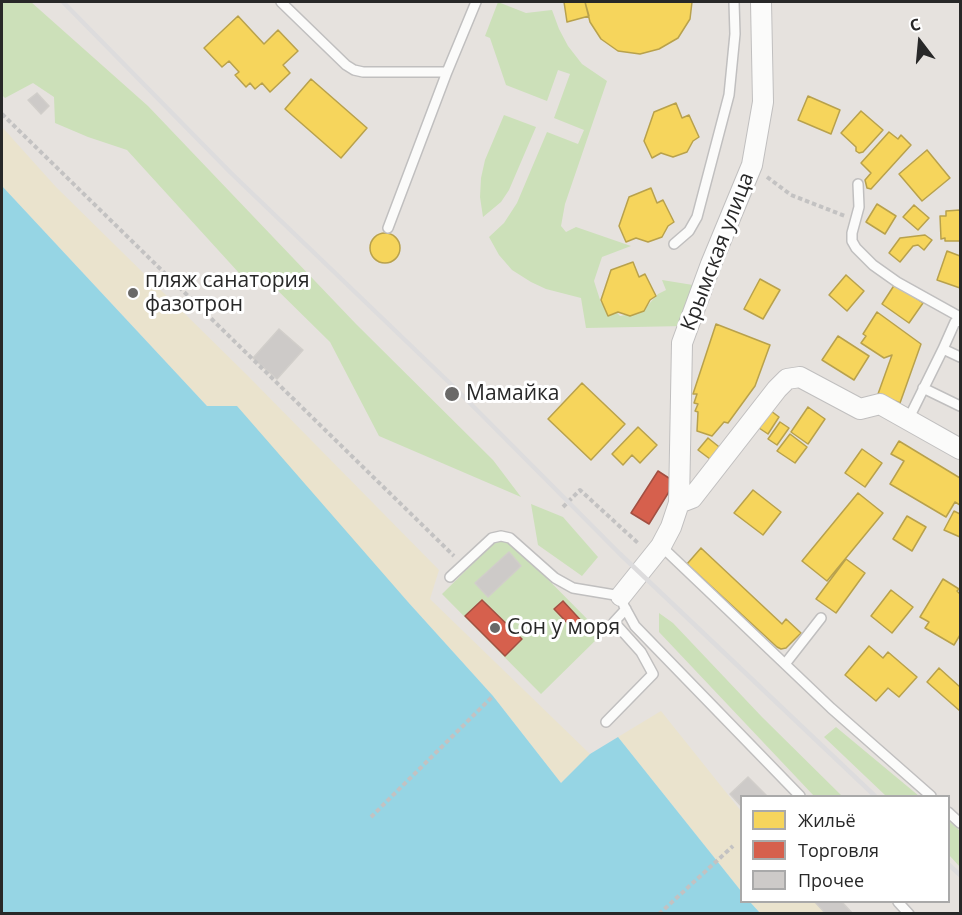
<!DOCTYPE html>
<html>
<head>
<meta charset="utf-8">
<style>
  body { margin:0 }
  #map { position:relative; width:962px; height:915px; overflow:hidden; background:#e6e2de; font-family:"Open Sans",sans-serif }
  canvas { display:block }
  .frame { position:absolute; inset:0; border:3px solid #282828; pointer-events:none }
  .legend { position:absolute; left:740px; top:795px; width:210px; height:108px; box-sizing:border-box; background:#fff; border:2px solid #a9a9a9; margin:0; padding:8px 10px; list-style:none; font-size:18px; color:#282828 }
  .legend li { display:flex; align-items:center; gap:12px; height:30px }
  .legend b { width:30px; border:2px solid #a9a9a9 }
  .north { position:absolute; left:890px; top:12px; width:60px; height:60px; -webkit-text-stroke:4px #fff; paint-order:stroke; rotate:344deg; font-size:16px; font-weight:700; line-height:24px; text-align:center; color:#282828 }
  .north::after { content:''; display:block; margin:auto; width:21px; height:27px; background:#282828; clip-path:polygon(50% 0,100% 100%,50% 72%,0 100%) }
</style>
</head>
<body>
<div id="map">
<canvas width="962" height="915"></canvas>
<div class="frame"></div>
<ul class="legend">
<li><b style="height:16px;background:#f6d55c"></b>Жильё</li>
<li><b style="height:16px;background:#d6604d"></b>Торговля</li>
<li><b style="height:16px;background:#cdcac8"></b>Прочее</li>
</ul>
<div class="north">С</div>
</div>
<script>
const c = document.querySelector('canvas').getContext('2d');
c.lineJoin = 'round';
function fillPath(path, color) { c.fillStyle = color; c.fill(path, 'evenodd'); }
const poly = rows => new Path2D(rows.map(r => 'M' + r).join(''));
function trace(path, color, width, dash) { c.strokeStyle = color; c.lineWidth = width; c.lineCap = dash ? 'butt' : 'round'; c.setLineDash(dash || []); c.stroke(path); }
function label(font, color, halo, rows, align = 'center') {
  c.font = font + ' "Open Sans",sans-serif'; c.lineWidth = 6; c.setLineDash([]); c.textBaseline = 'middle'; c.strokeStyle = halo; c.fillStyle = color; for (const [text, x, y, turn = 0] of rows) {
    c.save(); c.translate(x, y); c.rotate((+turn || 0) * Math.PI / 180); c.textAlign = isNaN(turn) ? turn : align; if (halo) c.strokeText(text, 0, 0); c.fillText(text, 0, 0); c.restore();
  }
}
fillPath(poly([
  [2,2,31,2,148,106,356,324,493,460,521,497,379,436,330,342,264,277,249,284,127,150,88,137,55,123,54,97,33,83,5,98,2,95],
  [498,2,526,13,552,10,559,29,568,46,582,64,607,81,565,204,561,226,566,232,576,227,631,246,602,257,594,281,601,303,613,308,620,316,631,314,648,305,658,294,666,290,662,280,693,285,686,307,684,326,586,328,581,298,546,289,531,282,512,270,499,255,489,237,504,223,517,203,547,132,578,144,584,130,554,118,570,74,558,70,547,101,506,85,490,38,485,36],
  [504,115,536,127,509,190,501,202,483,217,480,197,481,178,485,160],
  [531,504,563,517,598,557,582,576,538,545],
  [503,534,602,634,541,694,442,594],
  [659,613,673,623,762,717,842,796,814,796,659,632],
  [836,727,919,796,886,796,824,737],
  [949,821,960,831,960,867,949,855]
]), '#cce0b9');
fillPath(poly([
  [2,127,56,187,247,375,439,570,430,599,590,754,561,783,493,696,408,602,207,406,2,186],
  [661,711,741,811,741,891,618,737],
  [750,902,815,902,826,913,760,913]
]), '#eae3cd');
fillPath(poly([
  [2,186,207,406,237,406,408,602,493,696,561,783,590,754,618,737,741,891,742,902,750,902,760,913,2,913]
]), '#96d5e4');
const homes = poly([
  [564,2,585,2,589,16,567,22,564,2],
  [585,2,692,2,690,19,678,38,659,49,640,54,618,51,601,39,590,22,585,2],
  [238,16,264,44,278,30,298,51,283,65,290,73,270,92,262,83,255,89,250,83,246,87,235,75,239,72,229,61,222,67,204,48,238,16],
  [311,79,367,128,341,158,285,109,311,79],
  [808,96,840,110,831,134,798,120,808,96],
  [676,103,682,118,689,115,699,137,693,141,687,152,673,157,661,153,652,158,644,141,654,112,676,103],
  [861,111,883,130,863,152,859,153,856,151,856,147,841,133,861,111],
  [889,132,898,139,901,135,911,145,871,189,867,188,865,180,871,173,861,163,889,132],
  [927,150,950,178,922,201,899,174,927,150],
  [651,188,657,203,663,200,674,222,668,226,662,237,648,242,636,238,626,242,619,226,629,197,651,188],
  [877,204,896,216,885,234,866,222,877,204],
  [914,205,929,218,918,230,903,217,914,205],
  [960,210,960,241,945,241,945,238,941,239,940,216,946,216,946,211,960,210],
  '370 248a15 15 0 1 1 30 0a15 15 0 1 1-30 0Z',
  [925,235,932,240,924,250,918,245,913,246,900,262,889,253,900,238,925,235],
  [947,251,960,256,960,288,937,280,947,251],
  [633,262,639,277,645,274,656,296,650,300,644,311,630,316,618,312,608,316,601,300,611,270,633,262],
  [846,275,864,291,847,311,829,295,846,275],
  [760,279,780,290,763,319,744,309,760,279],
  [895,284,923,303,909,323,882,304,895,284],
  [877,312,921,344,900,403,878,394,892,355,884,358,861,343,866,336,863,334,877,312],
  [716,324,770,345,755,386,728,423,724,422,712,436,697,431,698,412,695,411,698,404,694,403,697,394,693,394,716,324],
  [838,336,869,356,854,380,822,360,838,336],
  [582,383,625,424,591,460,548,419,582,383],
  [808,407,825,419,808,444,791,432,808,407],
  [771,411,779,417,768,434,759,428,771,411],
  [780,422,789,428,777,445,768,439,780,422],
  [638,427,657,445,640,463,632,455,623,465,612,454,638,427],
  [790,434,807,447,795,463,777,451,790,434],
  [708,438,723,450,714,462,698,450,708,438],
  [899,441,960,478,960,505,955,502,946,517,890,484,904,461,891,454,899,441],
  [862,449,882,463,865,487,845,473,862,449],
  [753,490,781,512,763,535,734,513,753,490],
  [858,493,883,513,827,581,802,561,858,493],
  [954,511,960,514,960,537,944,530,954,511],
  [907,516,926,527,912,551,893,539,907,516],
  [701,548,782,624,786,619,801,633,786,648,781,649,777,647,687,564,701,548],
  [846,559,865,573,836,613,816,599,846,559],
  [943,579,959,589,957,591,960,594,960,635,954,645,925,628,929,622,920,617,943,579],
  [891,590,913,607,892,633,871,616,891,590],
  [869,646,883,658,888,652,917,677,899,697,888,688,876,701,845,675,869,646],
  [939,668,960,687,960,711,927,682,939,668]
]);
fillPath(homes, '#f6d55c');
trace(homes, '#b8a14c', 1.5);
const shops = poly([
  [658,471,675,482,649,524,631,513,658,471],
  [482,600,522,639,505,656,465,616,482,600],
  [563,601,586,626,578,634,554,609,563,601]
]);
fillPath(shops, '#d6604d');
trace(shops, '#a24f42', 1.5);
const building = poly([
  [37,93,49,106,41,114,28,100,37,93],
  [279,329,303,350,277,379,253,358,279,329],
  [509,552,521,566,488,597,475,583,509,552],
  [748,777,767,796,742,796,742,807,730,794,748,777],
  [815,902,842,902,853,914,826,914,815,902]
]);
fillPath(building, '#cdcac8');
trace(building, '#d1ceca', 1.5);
const service = poly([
  [281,2,346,65,354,70,363,72,447,72],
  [858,184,859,207,852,233,852,241,856,248,873,265,897,282,960,317],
  [388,228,447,72,476,2],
  [674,244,689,231,697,217,729,95,735,34,734,2],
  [943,349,955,322,960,321],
  [923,388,960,406],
  [908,420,943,349,960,357],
  [661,546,831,708,931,796],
  [450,577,492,538,501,536,510,538,555,578,573,588,621,596,624,606,635,626,800,796],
  [785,664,821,618],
  [606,722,653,674,641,652,614,622,626,609],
  [948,812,960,823],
  [898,902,909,914]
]);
const minor = poly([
  [679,503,692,498,777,389,787,379,800,377,860,409,880,404,960,449],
  [621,596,661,546,671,527,679,503,682,343,711,264,752,165,763,102,761,2]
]);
trace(service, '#c0bfbf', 12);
trace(minor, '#c0bfbf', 22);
trace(poly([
  [2,114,454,556],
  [767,177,791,195,845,216],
  [563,507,580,490,639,544],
  [371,817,493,696],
  [659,914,733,846]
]), '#c3c2c2', 4, [4.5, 3]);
trace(service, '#fbfbfa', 9);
trace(minor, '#fbfbfa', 20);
trace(poly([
  [63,2,231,173,457,390,619,553,875,796],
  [948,864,960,875]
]), '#dddcdd', 4.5);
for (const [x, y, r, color] of [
  [133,293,6,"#6a6968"],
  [452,394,8,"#6a6968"],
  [495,628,6,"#6a6968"]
]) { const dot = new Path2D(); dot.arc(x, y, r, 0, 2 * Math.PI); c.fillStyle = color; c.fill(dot); trace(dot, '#fff', 2); }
label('21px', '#282828', '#fff', [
  ["Крымская улица",718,252,-69]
]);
label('21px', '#282828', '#fff', [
  ["пляж санатория",145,281],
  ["фазотрон",145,305],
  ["Мамайка",466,394],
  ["Сон у моря",507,628]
], 'left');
</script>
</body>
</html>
